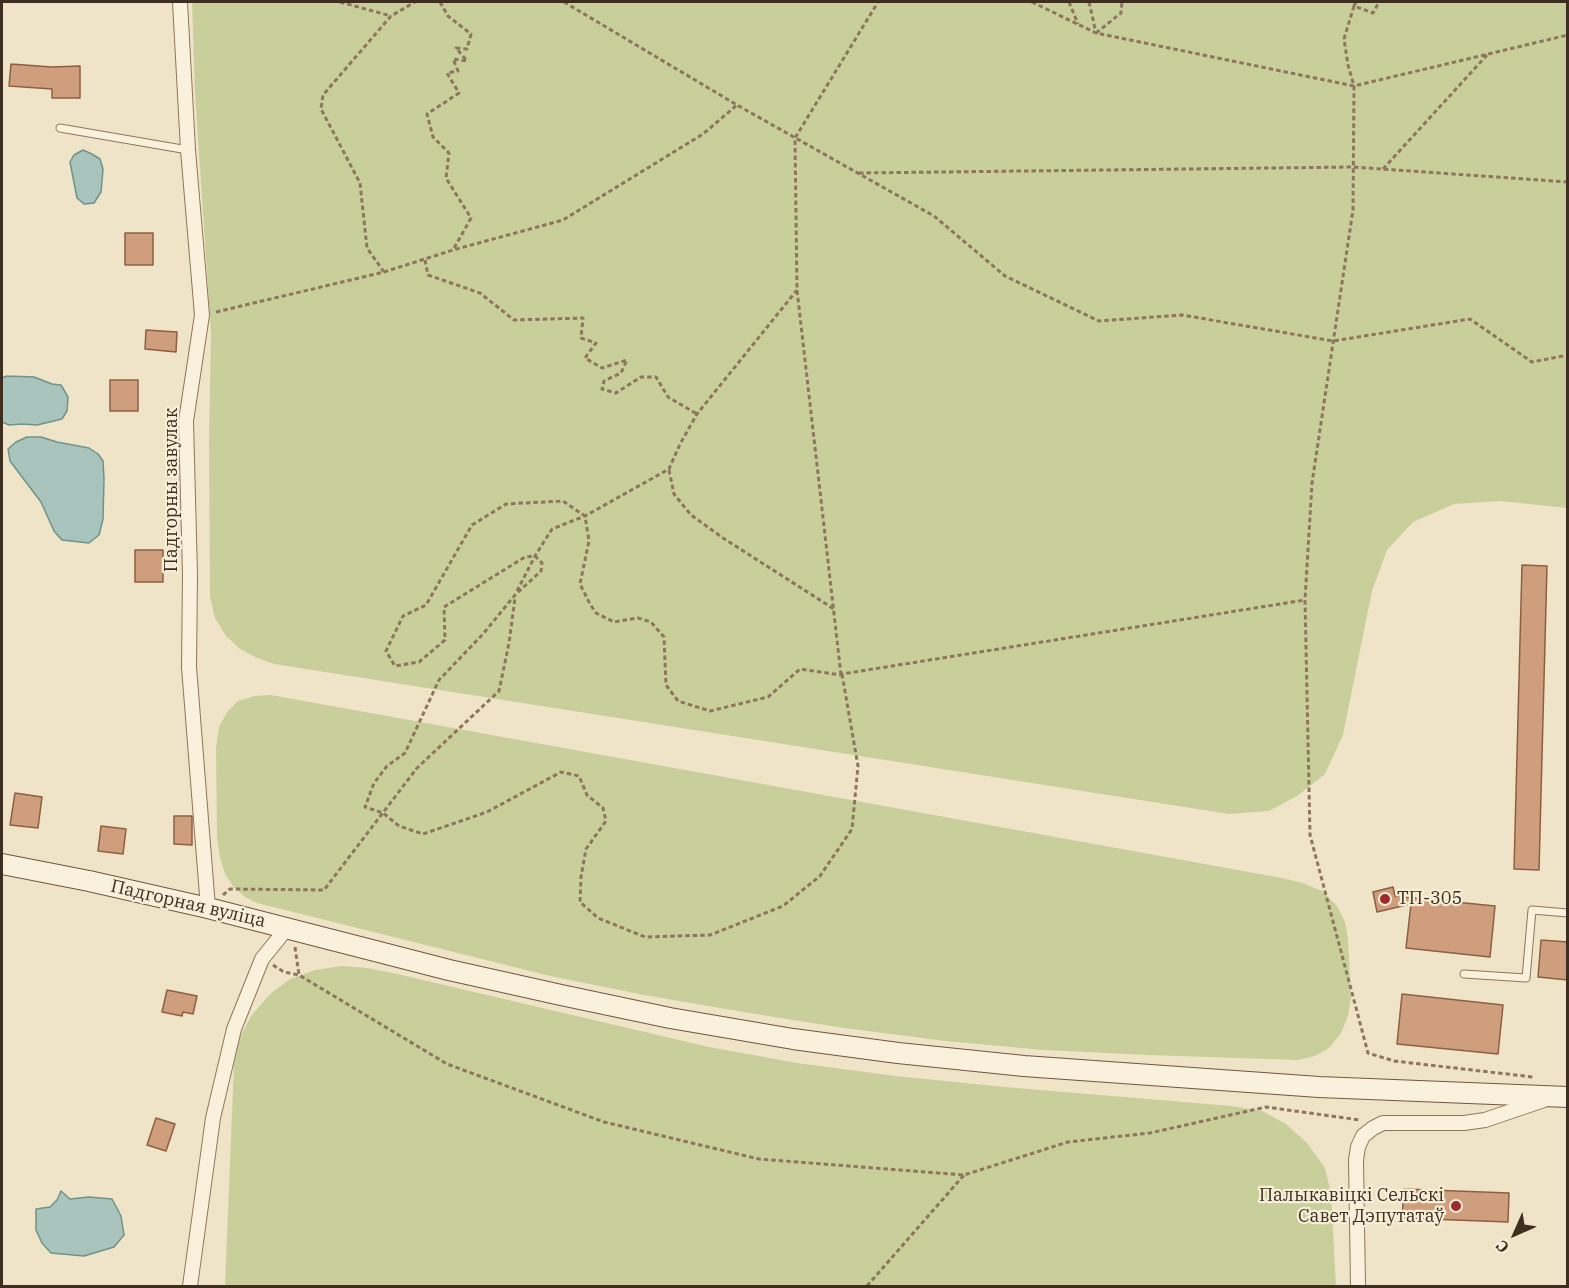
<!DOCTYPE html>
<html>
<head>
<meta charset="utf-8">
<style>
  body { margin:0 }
  #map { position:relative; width:1569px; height:1288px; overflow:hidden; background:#f0e4c8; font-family:"IBM Plex Serif",serif }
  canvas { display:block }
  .frame { position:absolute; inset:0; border:3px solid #3d2e20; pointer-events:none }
  .north { position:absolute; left:1485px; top:1204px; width:60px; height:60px; -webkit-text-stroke:4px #f7eed8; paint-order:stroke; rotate:225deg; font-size:16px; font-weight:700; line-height:24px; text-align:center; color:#3d2e20 }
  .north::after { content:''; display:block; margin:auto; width:21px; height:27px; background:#3d2e20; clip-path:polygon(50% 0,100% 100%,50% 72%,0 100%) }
</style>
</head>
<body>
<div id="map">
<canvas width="1569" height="1288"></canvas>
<div class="frame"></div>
<div class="north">С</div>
</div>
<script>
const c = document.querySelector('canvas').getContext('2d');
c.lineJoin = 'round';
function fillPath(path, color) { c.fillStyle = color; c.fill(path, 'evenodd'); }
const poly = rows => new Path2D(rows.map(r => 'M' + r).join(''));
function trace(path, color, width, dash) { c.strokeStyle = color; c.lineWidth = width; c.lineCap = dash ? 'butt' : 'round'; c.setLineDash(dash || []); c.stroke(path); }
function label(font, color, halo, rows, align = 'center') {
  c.font = font + ' "IBM Plex Serif",serif'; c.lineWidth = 4.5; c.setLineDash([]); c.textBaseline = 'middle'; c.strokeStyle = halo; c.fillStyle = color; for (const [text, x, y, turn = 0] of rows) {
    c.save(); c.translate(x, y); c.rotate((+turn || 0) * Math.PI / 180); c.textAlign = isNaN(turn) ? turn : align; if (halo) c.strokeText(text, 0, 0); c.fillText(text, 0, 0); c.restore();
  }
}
fillPath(poly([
  [192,2,1567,2,1567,508,1500,501,1454,504,1413,522,1387,550,1372,591,1343,735,1325,774,1297,796,1269,811,1229,814,274,664,257,658,240,649,226,636,215,618,210,597,209,439,211,333,195,94],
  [271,695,1282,878,1303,883,1322,891,1337,906,1345,922,1348,939,1351,999,1348,1016,1341,1033,1329,1048,1315,1056,1298,1060,1148,1055,1043,1050,945,1041,844,1028,749,1013,644,995,550,976,257,903,245,897,233,886,225,874,220,858,217,838,216,748,219,727,227,712,238,701,254,696],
  [342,966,367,968,393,973,709,1047,797,1063,896,1076,1005,1087,1231,1106,1262,1111,1286,1124,1307,1143,1325,1168,1331,1193,1336,1286,225,1286,234,1064,239,1039,251,1016,270,994,290,979,315,970]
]), '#c9cf9b');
const water = poly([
  [83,150,92,154,100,159,103,169,101,192,94,203,84,204,77,198,70,162,74,155,83,150],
  [7,376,34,377,52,384,61,385,68,397,67,411,62,419,37,425,22,424,9,425,2,422,2,378,7,376],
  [27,437,41,437,57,442,89,448,98,454,103,461,104,479,103,519,99,535,89,543,62,540,54,531,41,502,10,461,8,449,16,442,27,437],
  [61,1191,70,1199,89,1197,112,1199,121,1216,124,1235,114,1247,84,1256,51,1253,42,1243,36,1230,36,1209,50,1207,57,1200,61,1191]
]);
fillPath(water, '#a9c4bc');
trace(water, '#6f938a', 1.5);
const building = poly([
  [11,64,52,67,80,66,80,98,52,98,52,89,9,86,11,64],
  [125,233,153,233,153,265,125,265,125,233],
  [146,330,177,332,176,352,145,349,146,330],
  [110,380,138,380,138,411,110,411,110,380],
  [135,550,163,550,163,582,135,582,135,550],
  [1522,565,1547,566,1539,870,1514,869,1522,565],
  [15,793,42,797,38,828,10,825,15,793],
  [174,816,192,816,192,845,174,844,174,816],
  [101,826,126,829,123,854,98,851,101,826],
  [1393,887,1395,896,1495,906,1490,957,1406,948,1411,904,1377,912,1373,892,1393,887],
  [1541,940,1568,942,1568,980,1538,977,1541,940],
  [167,990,197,996,193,1014,183,1012,182,1016,162,1012,167,990],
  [1402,994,1503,1005,1498,1054,1397,1044,1402,994],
  [156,1118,175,1124,166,1151,147,1145,156,1118],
  [1404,1189,1509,1193,1508,1222,1402,1218,1404,1189]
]);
fillPath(building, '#cf9f7d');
trace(building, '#8d5f41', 1.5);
const lane = poly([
  [60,128,188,150],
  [1464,974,1526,978,1532,910,1568,913]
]);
const street = poly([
  [180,2,188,150,202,315,186,421,190,575,189,667,208,908],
  [190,1286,213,1118,234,1029,262,959,287,928],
  [1358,1286,1356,1160,1358,1147,1363,1136,1373,1128,1383,1123,1464,1123,1485,1120,1544,1100]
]);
const secondary = poly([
  [2,864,89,881,208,908,449,970,561,995,670,1018,793,1039,898,1053,1024,1066,1319,1087,1568,1097]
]);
trace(lane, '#8d765c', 9);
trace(street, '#8d765c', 16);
trace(secondary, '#6f573f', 22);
trace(poly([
  [340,2,391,16],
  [440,2,448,16,471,34,467,49,456,48,467,61,453,59,458,71,447,73,459,93,427,114,433,137,449,153,446,178,471,218,453,250],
  [564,2,737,105,934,216,1005,276,1099,321,1182,315,1333,341,1470,319,1532,362,1568,355],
  [1032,2,1096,33,1354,86,1568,35],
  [1069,2,1078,24],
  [1089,2,1096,33],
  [1356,2,1354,6,1373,13,1379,2],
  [1354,6,1344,39,1348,65,1354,86,1353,210,1312,483,1305,600,1310,835,1368,1053,1394,1061,1533,1077],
  [1096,33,1121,13,1122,2],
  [1383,169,1487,55],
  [859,173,1353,167,1568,182],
  [425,260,428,275,480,293,514,320,583,318,581,338,596,343,585,358,602,368,627,360,621,373,604,381,602,389,616,393,641,377,656,377,668,397,697,414],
  [384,272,367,248,360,183,321,109,323,95,391,16,415,2],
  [216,312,384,272,453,250,563,220,703,134,737,105],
  [669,470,674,494,691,515,723,538,834,609],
  [517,591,535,556,552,529,585,516,669,469,680,444,697,414,797,290],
  [842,674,858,766,852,829,820,876,783,906,710,935,645,937,598,918,580,902,581,877,586,849,606,821,603,808,587,795,579,776,561,772,487,812,423,834,399,826,383,813,365,807,374,783,387,766,405,753,439,680,483,634,515,595,541,571,542,563,535,556,525,557,444,607,445,640,419,662,395,666,386,651,403,616,426,605,472,525,506,504,563,501,585,516,589,541,580,584,590,604,596,613,614,622,638,618,651,622,664,637,666,685,678,701,710,711,768,697,800,669,841,675,842,674,1305,600],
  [841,675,797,290,795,138,878,2],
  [223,895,230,889,324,890,417,768,499,691,509,643,515,598],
  [295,947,299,975,447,1064,604,1122,759,1159,964,1175,1068,1142,1150,1133,1266,1107,1360,1120],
  [273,965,284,972,299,975],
  [867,1286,964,1175]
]), '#8d765c', 3, [4.5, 3]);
trace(lane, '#faf1dc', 7);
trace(street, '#faf1dc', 14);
trace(secondary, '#faf1dc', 20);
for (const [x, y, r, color] of [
  [1385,899,6,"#9e2a2b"],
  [1456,1206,6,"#9e2a2b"]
]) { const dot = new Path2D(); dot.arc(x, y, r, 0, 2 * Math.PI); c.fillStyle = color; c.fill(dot); trace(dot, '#f7eed8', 2); }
label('18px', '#3d2e20', '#f7eed8', [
  ["Падгорны завулак",172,490,-90],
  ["Падгорная вуліца",188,904,13]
]);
label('18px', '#3d2e20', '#f7eed8', [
  ["ТП-305",1397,899],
  ["Палыкавіцкі Сельскі",1444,1196,"right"],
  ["Савет Дэпутатаў",1444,1217,"right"]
], 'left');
</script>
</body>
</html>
